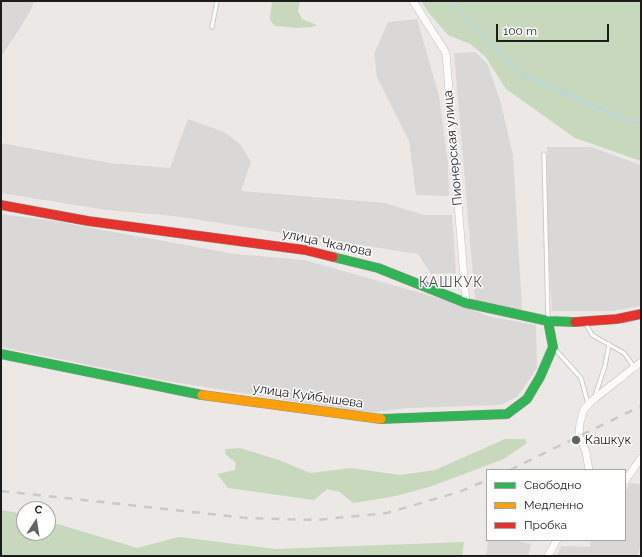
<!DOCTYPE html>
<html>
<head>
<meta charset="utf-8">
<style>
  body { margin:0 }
  #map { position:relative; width:642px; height:557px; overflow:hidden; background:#ebe8e5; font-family:Raleway,sans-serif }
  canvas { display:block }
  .frame { position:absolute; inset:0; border:2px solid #1c1c1c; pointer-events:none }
  .legend { position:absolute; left:486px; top:469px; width:140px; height:72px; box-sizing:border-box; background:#fff; border:1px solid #a4a4a4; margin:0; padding:5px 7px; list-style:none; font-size:12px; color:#1c1c1c }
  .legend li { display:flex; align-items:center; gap:8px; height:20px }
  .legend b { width:20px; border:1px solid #a4a4a4 }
  .north { position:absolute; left:16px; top:501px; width:40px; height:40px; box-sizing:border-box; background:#fff; border:1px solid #a4a4a4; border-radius:50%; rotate:12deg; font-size:11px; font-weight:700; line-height:16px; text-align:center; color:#1c1c1c }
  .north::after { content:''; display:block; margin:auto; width:14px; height:18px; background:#646362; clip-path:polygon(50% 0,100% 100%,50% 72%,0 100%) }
  .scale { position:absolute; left:496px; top:24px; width:113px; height:18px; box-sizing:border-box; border:2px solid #1c1c1c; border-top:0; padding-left:5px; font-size:12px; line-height:14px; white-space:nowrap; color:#1c1c1c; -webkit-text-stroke:3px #fff; paint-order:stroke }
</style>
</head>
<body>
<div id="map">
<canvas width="642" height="557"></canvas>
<div class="frame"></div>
<ul class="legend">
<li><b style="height:5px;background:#30b455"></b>Свободно</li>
<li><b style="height:5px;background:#ff9f0a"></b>Медленно</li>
<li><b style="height:5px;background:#e5322d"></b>Пробка</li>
</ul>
<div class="north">С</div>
<div class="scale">100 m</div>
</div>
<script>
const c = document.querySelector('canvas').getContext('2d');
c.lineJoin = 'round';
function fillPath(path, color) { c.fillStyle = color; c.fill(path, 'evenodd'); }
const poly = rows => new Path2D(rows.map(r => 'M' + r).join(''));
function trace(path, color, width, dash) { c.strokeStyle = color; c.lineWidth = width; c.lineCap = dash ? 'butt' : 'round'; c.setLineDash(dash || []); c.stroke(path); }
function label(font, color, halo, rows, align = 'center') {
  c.font = font + ' Raleway,sans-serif'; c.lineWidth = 3; c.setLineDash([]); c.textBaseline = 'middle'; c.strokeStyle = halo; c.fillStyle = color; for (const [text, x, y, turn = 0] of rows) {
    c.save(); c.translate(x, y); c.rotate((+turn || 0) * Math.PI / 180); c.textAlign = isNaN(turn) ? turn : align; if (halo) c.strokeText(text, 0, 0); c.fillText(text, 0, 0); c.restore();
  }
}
fillPath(poly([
  [1,1,34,1,30,12,1,57],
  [417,19,439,96,448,163,449,196,416,195,409,141,377,77,374,54,388,22],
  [475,52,487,63,500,100,513,155,522,310,489,305,475,300,454,53],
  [188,119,224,132,240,144,251,162,241,191,385,203,424,215,452,215,456,273,431,274,418,254,174,216,106,210,1,193,1,143,109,163,170,168],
  [547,147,591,147,641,165,641,306,612,311,552,311,548,248],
  [1,214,54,221,235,254,305,260,445,300,491,317,536,325,537,368,517,397,500,405,408,408,374,412,348,410,167,381,1,347],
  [630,483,641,484,641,541,638,556,557,556,561,546,590,547,591,540,625,540,625,493],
  [488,540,513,540,531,544,528,556,486,556]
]), '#dad8d7');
fillPath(poly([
  [272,1,300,1,298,11,302,19,317,25,312,27,297,28,275,26,270,20],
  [421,1,641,1,641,161,575,138,506,89,485,56,470,44,448,35,429,13],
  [505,439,525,439,527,443,504,459,432,486,396,496,353,503,340,492,327,489,314,500,228,488,217,474,235,470,236,463,225,454,225,449,240,448,279,460,310,473,351,468,400,475,435,470],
  [1,510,24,514,24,533,48,533,48,521,137,548,179,537,275,549,464,542,462,556,1,556]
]), '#c8d8bc');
trace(poly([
  [450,1,520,73,631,122,641,123]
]), '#bbd7dc', 2.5);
const lane = poly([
  [212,27,217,1],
  [544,154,548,319],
  [586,324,592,335,624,353,634,367],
  [554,348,581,378,588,404],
  [595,396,605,366,609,344]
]);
const street = poly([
  [413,1,446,53,466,303],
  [589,470,586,452,579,435,580,423,584,409,594,399,641,362],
  [625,481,641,458],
  [548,556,557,540]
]);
const fast = poly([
  [333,257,378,268,466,303,548,321,575,322],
  [1,354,202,395],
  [381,419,507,414,527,399,540,377,553,347,548,321]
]);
const slow = poly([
  [202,395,381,419]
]);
const jam = poly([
  [1,205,88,221,305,250,333,257],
  [575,322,617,319,641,314]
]);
trace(lane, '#c2c0bf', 5);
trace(street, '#c2c0bf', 8);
trace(fast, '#93927f', 10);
trace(slow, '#93927f', 10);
trace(jam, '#93927f', 10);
trace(lane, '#fcfcfb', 3.5);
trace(street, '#fcfcfb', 7);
trace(fast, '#30b455', 9);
trace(slow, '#ff9f0a', 9);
trace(jam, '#e5322d', 9);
trace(poly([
  [510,470,641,406],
  [1,491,247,518,316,520,387,513,459,492,487,480]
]), '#c9c9c8', 2.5, [8, 8]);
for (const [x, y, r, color] of [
  [576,440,5,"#646362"]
]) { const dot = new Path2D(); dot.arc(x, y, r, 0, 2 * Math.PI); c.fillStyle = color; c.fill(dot); trace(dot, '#fff', 1.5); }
label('13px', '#1c1c1c', '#fff', [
  ["Пионерская улица",453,148,-95],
  ["улица Чкалова",327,243,12],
  ["улица Куйбышева",308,396,8]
]);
label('13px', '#1c1c1c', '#fff', [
  ["Кашкук",585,440]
], 'left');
c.letterSpacing = '1px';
label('14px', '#4f4f4f', '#fff', [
  ["КАШКУК",451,283]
]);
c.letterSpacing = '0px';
</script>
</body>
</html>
